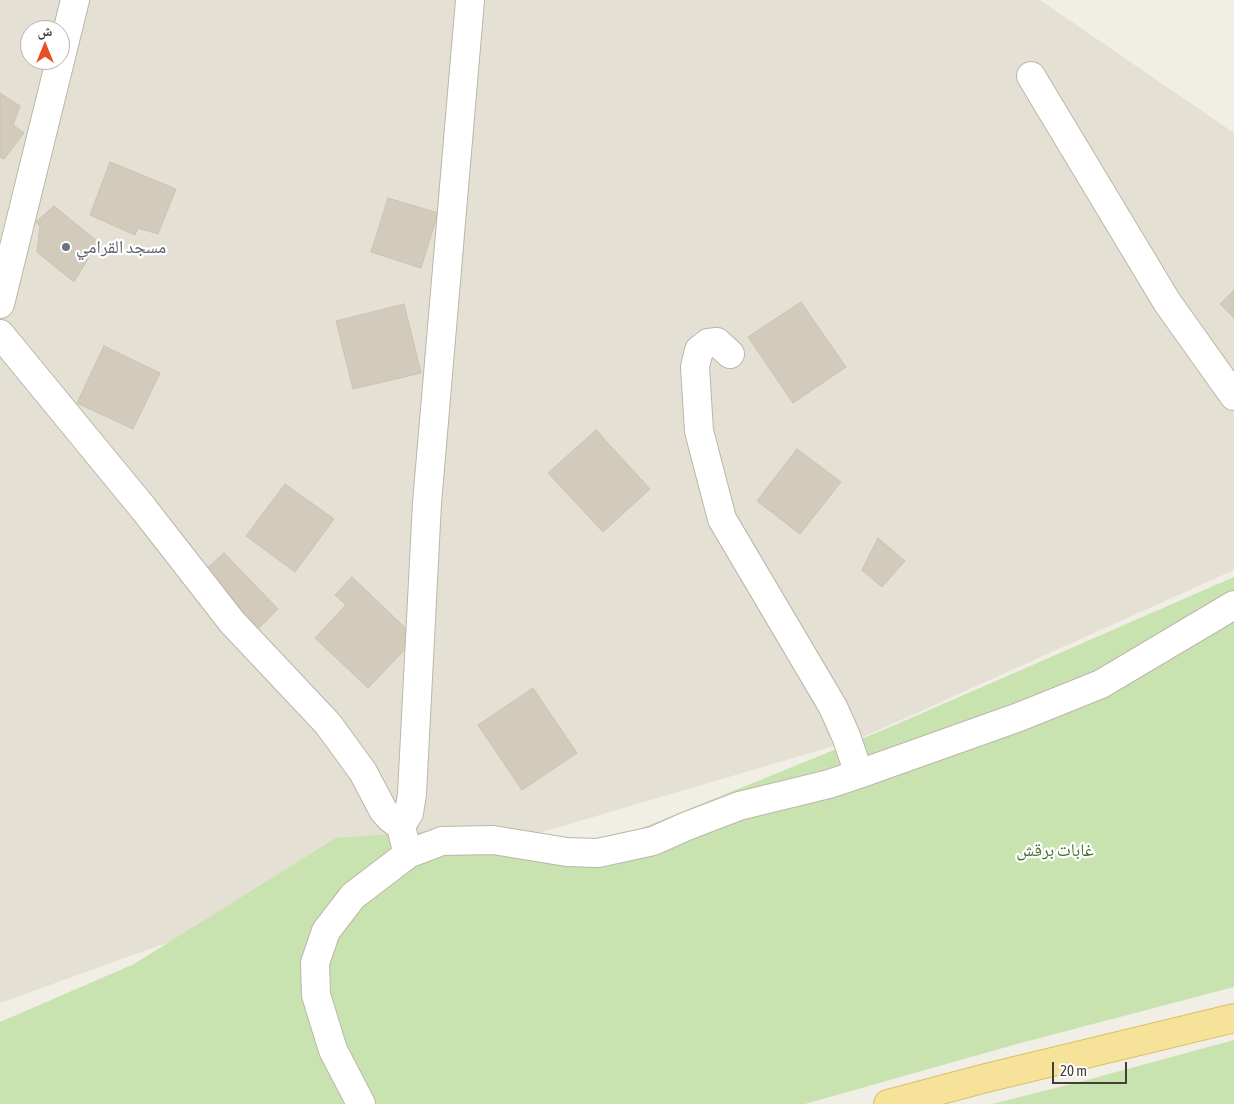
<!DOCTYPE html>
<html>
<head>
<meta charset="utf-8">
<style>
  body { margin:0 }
  #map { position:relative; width:1234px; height:1104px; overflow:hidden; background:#f1eee5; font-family:"Asap Condensed","Noto Naskh Arabic",sans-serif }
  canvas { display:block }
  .north { position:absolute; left:20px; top:20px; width:50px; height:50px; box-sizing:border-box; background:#fff; border:1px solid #b4b2ae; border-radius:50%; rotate:0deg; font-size:14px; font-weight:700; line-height:20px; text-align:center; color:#433f35 }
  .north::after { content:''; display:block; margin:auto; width:18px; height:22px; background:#ea4e23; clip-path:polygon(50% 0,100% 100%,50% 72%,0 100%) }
  .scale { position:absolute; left:1052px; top:1062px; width:75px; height:22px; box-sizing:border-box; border:2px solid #433f35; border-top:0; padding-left:6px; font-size:15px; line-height:18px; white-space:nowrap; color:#433f35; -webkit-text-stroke:4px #fff; paint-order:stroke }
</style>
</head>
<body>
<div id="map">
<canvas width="1234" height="1104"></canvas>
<div class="north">ش</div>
<div class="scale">20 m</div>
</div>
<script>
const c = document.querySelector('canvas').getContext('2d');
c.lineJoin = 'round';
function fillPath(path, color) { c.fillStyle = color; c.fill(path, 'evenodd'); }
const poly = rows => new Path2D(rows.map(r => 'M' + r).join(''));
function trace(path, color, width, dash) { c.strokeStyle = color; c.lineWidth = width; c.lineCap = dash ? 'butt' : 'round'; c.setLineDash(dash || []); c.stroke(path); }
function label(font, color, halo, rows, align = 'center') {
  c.font = font + ' "Asap Condensed","Noto Naskh Arabic",sans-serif'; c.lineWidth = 4.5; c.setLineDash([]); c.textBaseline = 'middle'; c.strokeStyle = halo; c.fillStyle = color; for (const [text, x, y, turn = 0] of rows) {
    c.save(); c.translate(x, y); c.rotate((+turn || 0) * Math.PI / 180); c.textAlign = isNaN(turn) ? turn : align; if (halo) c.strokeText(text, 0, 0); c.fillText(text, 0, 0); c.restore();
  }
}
fillPath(poly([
  [0,0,1040,0,1234,133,1234,570,861,738,169,942,0,1003],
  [30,30,60,30,60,60,30,60]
]), '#e5e0d4');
fillPath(poly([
  [1234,577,1234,987,1017,1044,805,1104,0,1104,0,1022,134,964,336,838,474,828,593,848,888,728],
  [1234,1040,1234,1104,992,1104,1087,1080]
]), '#c9e3b0');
const building = poly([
  [0,93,20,106,13,125,24,133,4,159,0,157,0,93],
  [110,162,176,189,158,234,138,228,135,235,90,215,110,162],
  [388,198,438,213,421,268,371,252,388,198],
  [54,206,98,242,74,282,37,252,40,226,36,222,54,206],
  [1234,290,1234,318,1220,304,1234,290],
  [801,302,846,367,793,403,748,337,801,302],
  [404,304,421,373,353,389,336,321,404,304],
  [104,346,160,373,133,429,77,403,104,346],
  [596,430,650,489,603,532,548,473,596,430],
  [797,449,841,482,800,534,757,501,797,449],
  [285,484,334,519,295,572,246,536,285,484],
  [878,538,905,561,882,587,862,570,878,538],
  [224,553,278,609,258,629,203,572,224,553],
  [352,577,416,638,368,688,315,638,346,605,335,595,352,577],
  [533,688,577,753,522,790,478,725,533,688]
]);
fillPath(building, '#d2cbbb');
trace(building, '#ccc3af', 1);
const minor = poly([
  [1031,76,1167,302,1234,396],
  [0,304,75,0],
  [0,334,143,508,232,622,328,724,363,772,383,810,390,818,401,826,405,843],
  [730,354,717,342,708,343,699,350,695,367,699,431,722,519,833,707,846,736,859,774],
  [401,826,409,813,412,794,427,503,470,0],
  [361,1104,333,1050,316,995,315,963,326,931,353,896,408,854,442,841,493,840,567,852,598,853,653,841,687,826,739,806,829,784,859,774,1019,717,1101,684,1234,605]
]);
const major = poly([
  [888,1104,986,1078,1234,1018]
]);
trace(minor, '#bcb6a9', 30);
trace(major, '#dac06a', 30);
trace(minor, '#fff', 28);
trace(major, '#f7e299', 28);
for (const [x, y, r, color] of [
  [66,247,5,"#6b7280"]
]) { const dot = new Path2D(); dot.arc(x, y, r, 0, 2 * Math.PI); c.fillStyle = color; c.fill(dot); trace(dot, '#fff', 2); }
label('18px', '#5b616d', '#fff', [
  ["مسجد القرامي",76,247]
], 'left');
label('18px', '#42702d', '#fff', [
  ["غابات برقش",1055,850]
]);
</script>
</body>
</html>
